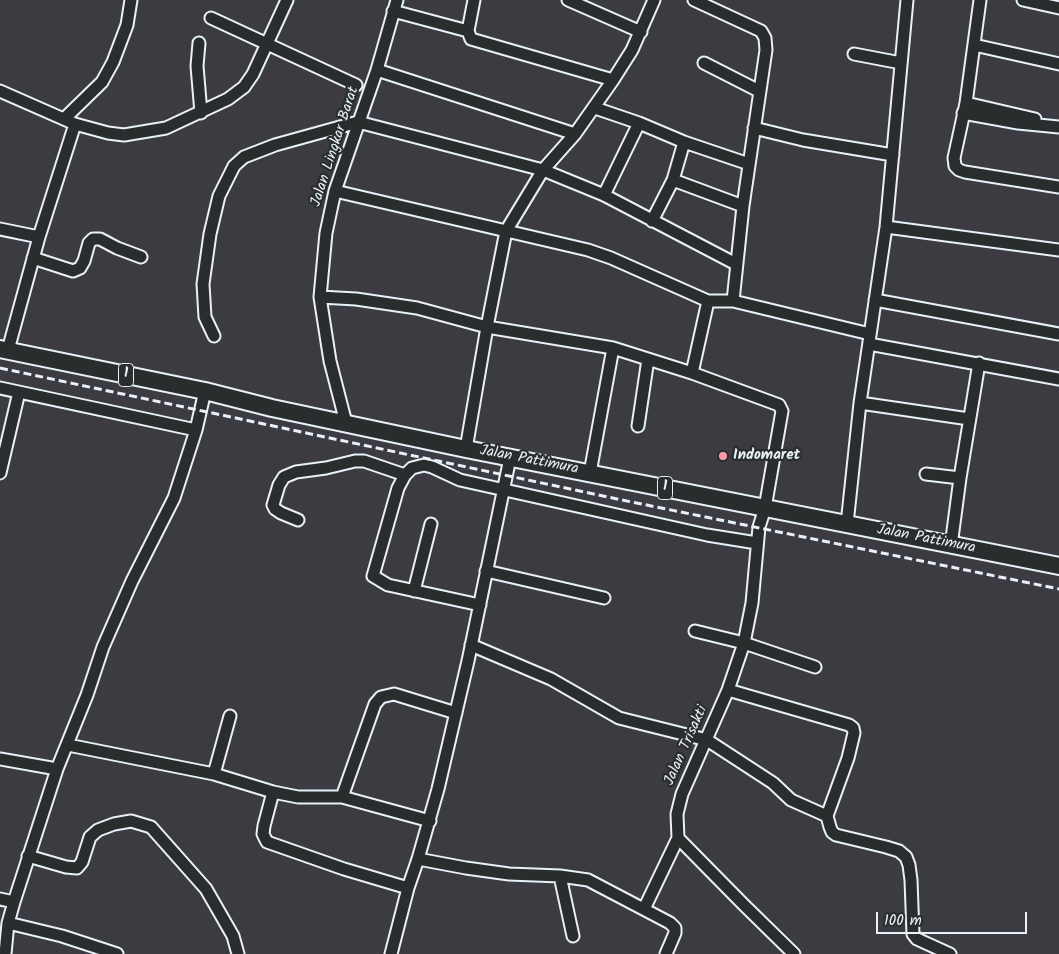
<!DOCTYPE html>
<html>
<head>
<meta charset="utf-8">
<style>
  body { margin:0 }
  #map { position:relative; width:1059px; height:954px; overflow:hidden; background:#3b3b41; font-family:Kalam,sans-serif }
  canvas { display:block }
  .scale { position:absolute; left:876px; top:912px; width:151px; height:22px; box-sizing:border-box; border:2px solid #e8f1f8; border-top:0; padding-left:6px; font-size:15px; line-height:18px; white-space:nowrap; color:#e8f1f8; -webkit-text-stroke:4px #2a2d2e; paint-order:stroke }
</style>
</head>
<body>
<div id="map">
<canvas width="1059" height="954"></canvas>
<div class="scale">100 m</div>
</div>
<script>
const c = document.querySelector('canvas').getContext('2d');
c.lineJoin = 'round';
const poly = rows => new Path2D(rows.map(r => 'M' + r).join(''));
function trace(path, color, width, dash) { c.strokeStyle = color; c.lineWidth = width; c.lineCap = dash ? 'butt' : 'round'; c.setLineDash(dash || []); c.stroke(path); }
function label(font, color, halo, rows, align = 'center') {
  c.font = font + ' Kalam,sans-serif'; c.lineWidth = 4.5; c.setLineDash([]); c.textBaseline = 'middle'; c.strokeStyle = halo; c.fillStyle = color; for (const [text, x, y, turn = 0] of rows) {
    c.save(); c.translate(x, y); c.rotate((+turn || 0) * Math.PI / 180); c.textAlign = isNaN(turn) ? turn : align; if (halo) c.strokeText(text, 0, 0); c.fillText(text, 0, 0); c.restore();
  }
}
const minor = poly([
  [568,0,641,32],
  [694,0,761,31,765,38,766,50,743,206,733,301],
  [980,0,966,103,954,158,955,166,959,170,965,172,1059,187],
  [1023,0,1059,8],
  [393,11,468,31,471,39,613,80],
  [211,18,356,85],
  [468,31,474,0],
  [199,43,197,66,201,113],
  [974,45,1059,64],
  [854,54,901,63],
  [704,63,759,91],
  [377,70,575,134],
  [0,91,75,124,108,133,124,135,166,128,228,99,244,87,253,74,287,0],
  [966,103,1035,119],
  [595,108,639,123,684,142,749,164],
  [963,113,1018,123,1059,127],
  [65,118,102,82,113,62,127,25,131,0],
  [754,128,803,140,893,155],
  [673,180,743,206],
  [335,191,588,250,611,258,708,301,733,301,870,334],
  [604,195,639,123],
  [652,221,673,180,684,142],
  [886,227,1059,250],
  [0,229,39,237],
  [33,258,73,271,80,268,84,261,89,243,93,239,100,239,117,248,141,257],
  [320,297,356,299,417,308,487,327,613,348,692,373,779,405,782,411,765,508,759,527,752,603,744,643,728,690,682,794,677,814,678,838,744,905,794,954],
  [875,300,1059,334],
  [214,336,205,317,203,284,210,234,219,196,234,166,244,157,275,145,358,122,543,170,604,195,736,264],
  [869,344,1059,379],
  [8,350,39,237,75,124],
  [692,373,708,301],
  [0,388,196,430],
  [860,403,969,419],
  [346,423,330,361,320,297,326,233,335,191,377,70,397,0],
  [638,426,648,359],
  [466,449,487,327,506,231,543,170,575,134,613,80,632,50,654,0],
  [0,473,19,392],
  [590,473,613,348],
  [926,474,960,478],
  [298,520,281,513,275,509,273,505,279,485,284,477,296,472,326,468,355,461,364,461,405,475],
  [847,524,860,403,886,227,907,0],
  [951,546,960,478,979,363],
  [486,571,604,598],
  [414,591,431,524],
  [480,605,388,585,373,576,398,488,405,475,412,468,424,465,432,467,460,480,707,535,757,543],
  [695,631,744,643,815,667],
  [471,645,551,679,619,718,707,740,773,783,791,800,827,816],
  [728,690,849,725,853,728,854,733,848,758,827,816,830,827,832,832,836,835,886,847,899,851,906,857,909,865,911,880,913,934,917,939,950,954],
  [68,745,214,774,273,792,298,797,342,797,430,821],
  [0,759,57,769],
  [214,774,230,716],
  [273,792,264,826,263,834,267,842,344,869,408,888],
  [342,797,375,704,381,697,394,694,456,713],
  [28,856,66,867,77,868,82,862,90,837,98,830,114,824,131,821,151,827,206,889,233,936,238,954],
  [418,859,466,868,509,874,560,876,588,880,670,923,675,928,675,933,666,954],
  [560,876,573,936],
  [0,899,14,902],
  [644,909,678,838],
  [8,923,62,936,117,954],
  [5,954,8,923,14,902,57,769,87,695,103,647,132,581,174,498,196,430,205,391],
  [391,954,408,888,418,859,438,789,468,661,510,458]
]);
const highway = poly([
  [0,349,205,391,272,408,466,449,1059,566]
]);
trace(minor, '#e8f1f8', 15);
trace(highway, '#e8f1f8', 20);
trace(minor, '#2a2d2e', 11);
trace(highway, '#2a2d2e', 16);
trace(poly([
  [0,368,622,500,1059,589]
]), '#e8f1f8', 3, [8, 4]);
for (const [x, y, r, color] of [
  [723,456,5,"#ff9aa2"]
]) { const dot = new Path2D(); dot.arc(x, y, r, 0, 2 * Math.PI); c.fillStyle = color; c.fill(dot); trace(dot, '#2a2d2e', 2); }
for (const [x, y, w] of [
  [126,375,15],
  [665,488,15]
]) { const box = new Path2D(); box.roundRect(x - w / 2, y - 11.5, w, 23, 4); c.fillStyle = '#2a2d2e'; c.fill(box); trace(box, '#e8f1f8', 1); }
label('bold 14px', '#e8f1f8', null, [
  ["1",126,375],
  ["1",665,488]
]);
label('15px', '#e8f1f8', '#2a2d2e', [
  ["Jalan Lingkar Barat",336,147,-72],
  ["Jalan Pattimura",529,461,11],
  ["Jalan Pattimura",926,540,11],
  ["Jalan Trisakti",687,746,-66]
]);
label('bold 15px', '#e8f1f8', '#2a2d2e', [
  ["Indomaret",733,456]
], 'left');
</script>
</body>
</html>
